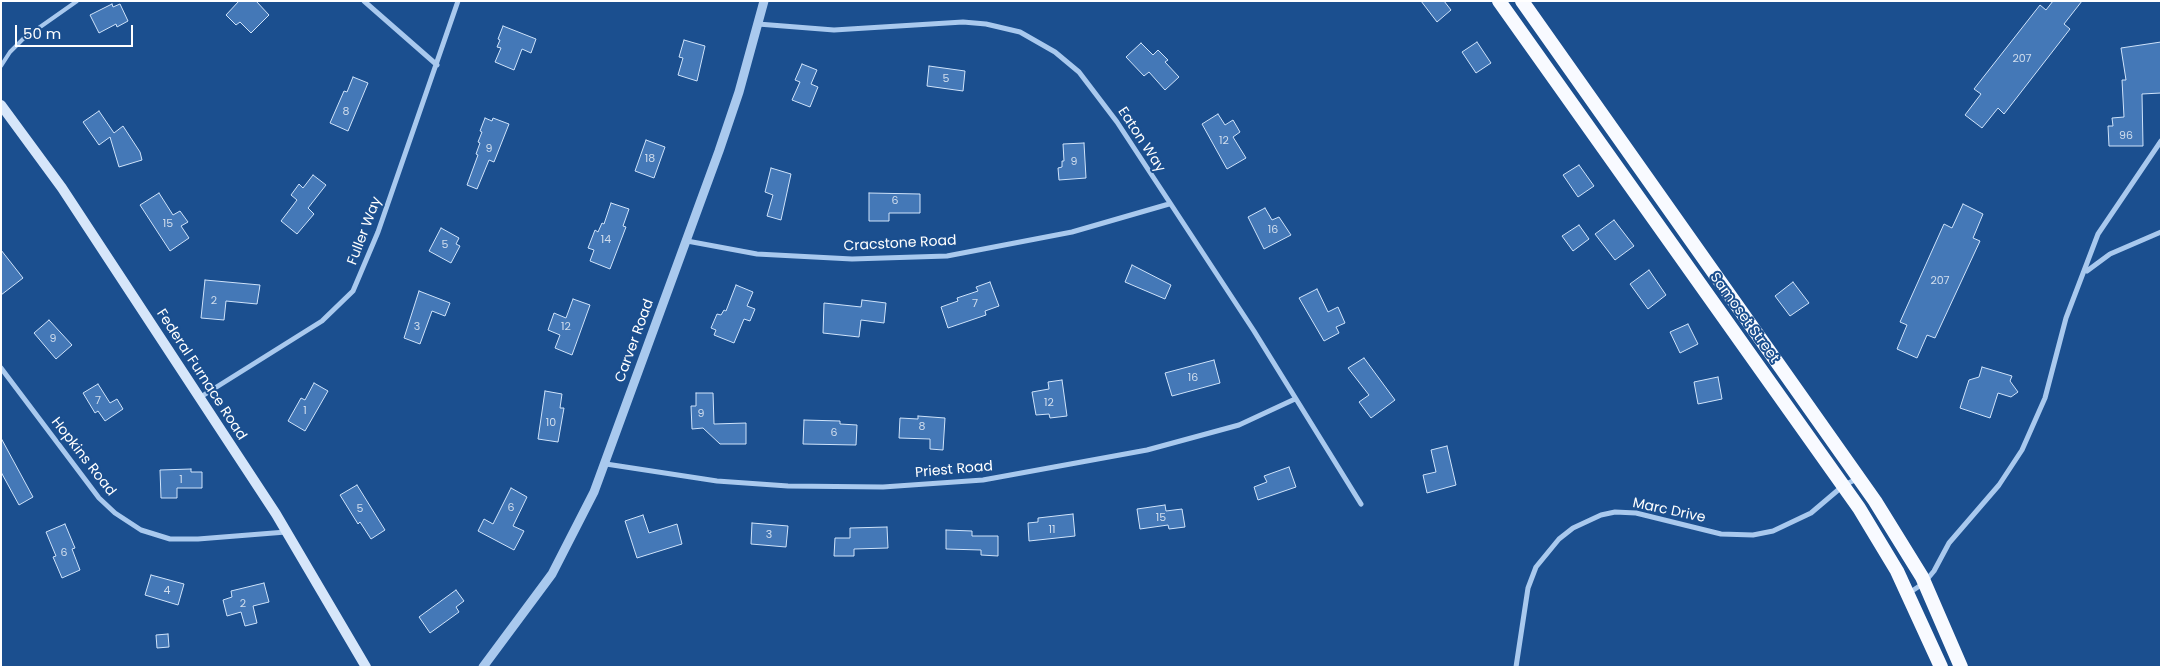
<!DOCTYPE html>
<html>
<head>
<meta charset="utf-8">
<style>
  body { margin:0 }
  #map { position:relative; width:2162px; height:668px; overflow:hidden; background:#1b4f8f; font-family:Poppins,sans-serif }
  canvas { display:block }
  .frame { position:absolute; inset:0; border:2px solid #fff; pointer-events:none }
  .scale { position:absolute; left:15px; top:25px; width:118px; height:22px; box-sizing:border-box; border:2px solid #fff; border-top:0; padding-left:6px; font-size:15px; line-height:18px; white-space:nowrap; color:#fff; -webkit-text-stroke:4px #1b4f8f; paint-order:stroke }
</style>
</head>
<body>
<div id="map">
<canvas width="2162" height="668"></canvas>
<div class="frame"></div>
<div class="scale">50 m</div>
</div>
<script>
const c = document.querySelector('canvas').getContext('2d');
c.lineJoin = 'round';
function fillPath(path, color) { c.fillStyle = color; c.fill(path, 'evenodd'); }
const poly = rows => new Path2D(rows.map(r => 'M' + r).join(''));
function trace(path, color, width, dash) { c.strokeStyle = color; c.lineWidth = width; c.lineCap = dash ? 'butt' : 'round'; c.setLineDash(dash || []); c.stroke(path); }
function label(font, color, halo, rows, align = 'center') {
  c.font = font + ' Poppins,sans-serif'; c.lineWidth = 4; c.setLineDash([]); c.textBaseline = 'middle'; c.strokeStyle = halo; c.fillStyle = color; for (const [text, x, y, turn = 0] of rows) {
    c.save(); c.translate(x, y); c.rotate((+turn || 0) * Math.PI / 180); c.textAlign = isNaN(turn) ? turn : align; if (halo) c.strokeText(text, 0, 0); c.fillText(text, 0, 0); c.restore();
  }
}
const building = poly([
  [239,1,256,1,269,15,251,33,240,22,236,25,226,15,239,1],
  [1421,1,1444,1,1451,10,1437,22,1421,1],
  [2053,1,2082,1,2064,24,2070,29,2004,114,1998,108,1982,128,1965,115,1981,94,1974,89,2040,5,2046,10,2053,1],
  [112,4,113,7,120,4,128,21,117,27,116,24,99,33,90,15,112,4],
  [503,26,536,39,531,53,522,49,514,70,495,62,501,48,497,47,500,40,498,39,503,26],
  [684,40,705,46,697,81,678,75,683,58,679,57,684,40],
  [1477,42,1491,63,1476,73,1462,52,1477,42],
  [2161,42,2161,93,2142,94,2143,146,2109,146,2108,126,2113,126,2112,118,2124,117,2122,80,2126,80,2121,48,2161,42],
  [1141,43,1153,55,1158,50,1168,60,1165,62,1179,77,1165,90,1149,72,1144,76,1126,57,1141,43],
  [802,64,817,70,811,84,818,87,810,107,792,100,800,82,795,80,802,64],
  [929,66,965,71,963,91,927,86,929,66],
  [353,77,368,83,348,131,330,123,344,91,347,92,353,77],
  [99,111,114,133,123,126,140,152,142,160,119,167,110,137,99,145,83,122,99,111],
  [1218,114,1225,125,1233,120,1240,132,1233,137,1246,158,1227,169,1202,124,1218,114],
  [485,118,492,121,493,118,509,124,494,162,489,160,477,189,467,185,478,155,476,154,480,143,478,142,482,132,480,131,485,118],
  [646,140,665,147,654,178,635,171,646,140],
  [1084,143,1086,178,1059,180,1058,168,1062,167,1062,161,1064,161,1063,144,1084,143],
  [1579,165,1594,186,1578,197,1563,175,1579,165],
  [771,168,791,174,781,220,767,216,773,195,765,192,771,168],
  [313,175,326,185,308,208,314,214,297,234,281,221,297,200,291,195,299,184,303,188,313,175],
  [159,193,173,215,180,211,188,222,181,226,189,238,170,251,140,205,159,193],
  [869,193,920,194,920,213,889,213,889,221,869,221,869,193],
  [611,203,629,209,623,226,626,227,610,269,590,261,594,250,588,248,595,230,598,232,602,223,604,224,611,203],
  [1963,204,1983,214,1973,238,1980,241,1935,338,1927,335,1917,358,1897,349,1907,325,1900,322,1944,224,1952,228,1963,204],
  [1265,208,1272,220,1279,217,1291,235,1264,249,1248,217,1265,208],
  [1614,220,1634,246,1615,260,1595,234,1614,220],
  [1579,225,1589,239,1573,251,1562,236,1579,225],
  [441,228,459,238,456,244,460,246,451,263,429,251,441,228],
  [1,250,23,278,1,295,1,250],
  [1132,265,1171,285,1165,299,1125,282,1132,265],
  [1649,270,1666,295,1648,309,1630,284,1649,270],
  [205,280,260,285,257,304,226,301,224,320,201,318,205,280],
  [990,282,999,306,985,311,986,315,948,328,941,307,958,301,957,298,978,291,976,287,990,282],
  [1793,282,1809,303,1790,316,1775,296,1793,282],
  [736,285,753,292,747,306,755,309,750,321,744,319,734,343,714,335,716,330,711,328,717,314,721,315,724,310,726,311,736,285],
  [1317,289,1328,312,1338,307,1345,323,1336,327,1339,333,1324,341,1299,298,1317,289],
  [419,291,450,303,445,316,432,311,420,344,404,338,419,291],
  [573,299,590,305,572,355,555,348,560,335,548,330,554,313,566,318,573,299],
  [862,300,886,303,884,323,861,320,859,337,823,333,824,303,861,307,862,300],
  [49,320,72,345,56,359,34,333,49,320],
  [1688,324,1698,344,1680,353,1670,332,1688,324],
  [1364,358,1395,400,1371,418,1359,402,1369,395,1348,368,1364,358],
  [1214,360,1220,383,1172,396,1165,373,1214,360],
  [1982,367,2012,376,2010,381,2018,392,2011,397,1998,393,1990,418,1960,408,1969,380,1979,377,1982,367],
  [1718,377,1722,399,1698,404,1694,382,1718,377],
  [1062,380,1067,416,1050,418,1049,414,1036,415,1032,392,1049,389,1048,382,1062,380],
  [314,383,328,391,305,431,288,421,301,398,305,400,314,383],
  [98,384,110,403,117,399,123,409,105,421,98,411,95,413,83,393,98,384],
  [545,391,562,394,560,408,564,408,558,442,538,439,545,391],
  [696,393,713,393,714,424,746,423,746,444,720,444,703,428,692,429,691,406,696,406,696,393],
  [918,416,945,418,943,450,930,449,930,439,899,438,900,418,918,419,918,416],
  [804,420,840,421,840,424,857,425,856,445,803,444,804,420],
  [1,438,33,497,19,505,1,472,1,438],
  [1447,446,1456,485,1427,493,1423,475,1436,472,1431,450,1447,446],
  [1289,467,1296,487,1258,500,1254,487,1267,482,1264,476,1289,467],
  [191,469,191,472,202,472,202,488,177,488,177,498,161,498,160,470,191,469],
  [357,485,385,530,371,539,360,522,358,524,340,495,357,485],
  [511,488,527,497,513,526,524,531,514,550,478,531,484,519,493,524,511,488],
  [1165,505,1166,511,1182,509,1185,527,1169,529,1168,525,1140,529,1137,509,1165,505],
  [1073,514,1075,536,1029,541,1028,523,1038,522,1038,518,1073,514],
  [643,515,649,533,677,524,682,544,637,558,625,521,643,515],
  [752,523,788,526,786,547,751,544,752,523],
  [65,524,75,548,72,549,80,570,62,578,53,557,56,556,46,532,65,524],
  [887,527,888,548,854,549,854,556,834,556,835,538,850,538,850,528,887,527],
  [946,530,972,531,972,536,998,536,998,556,981,555,981,550,946,549,946,530],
  [151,575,184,584,178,605,145,595,151,575],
  [264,583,269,602,253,606,257,623,245,626,241,612,227,616,223,600,232,597,231,591,264,583],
  [456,590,464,601,456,607,459,612,430,633,419,617,456,590],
  [168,634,169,647,157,648,156,635,168,634]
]);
fillPath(building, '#4478b7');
trace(building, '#cfe3fa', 1);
trace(poly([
  [1,66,10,52,23,39,77,1]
]), '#a9c9ee', 4);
trace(poly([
  [364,1,437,65],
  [758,24,834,30,963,22,986,24,1020,32,1055,52,1079,72,1117,122,1254,331,1361,504],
  [687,241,757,254,852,259,947,256,1072,232,1169,204],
  [2087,271,2110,254,2161,232],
  [1,368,99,498,115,513,141,530,170,539,198,539,286,532],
  [199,398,322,321,353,291,378,232,458,1],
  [606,464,717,481,788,486,883,487,983,480,1147,450,1239,425,1295,399],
  [1909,593,1924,583,1934,571,1949,543,1999,485,2022,450,2045,398,2066,318,2098,234,2161,141],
  [1516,667,1528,588,1536,567,1559,539,1573,528,1601,515,1615,512,1636,513,1721,534,1753,535,1773,531,1811,513,1844,485,1857,479]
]), '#a9c9ee', 5);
trace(poly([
  [483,667,552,574,594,492,719,151,739,92,764,1]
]), '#a9c9ee', 9);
trace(poly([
  [1,105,62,188,276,514,366,667]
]), '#d6e6fa', 10);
trace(poly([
  [1499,1,1859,508,1897,571,1941,667],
  [1522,1,1875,501,1922,577,1961,667]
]), '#f8faff', 14);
label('11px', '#d0dded', null, [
  ["207",2022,59],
  ["5",946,79],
  ["8",346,112],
  ["96",2126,136],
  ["12",1224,141],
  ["9",489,149],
  ["18",650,159],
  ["9",1074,162],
  ["6",895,201],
  ["15",168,224],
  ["16",1273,230],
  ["14",606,240],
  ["5",445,245],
  ["207",1940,281],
  ["2",214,301],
  ["7",975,304],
  ["3",417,327],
  ["12",566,327],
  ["9",53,339],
  ["16",1193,378],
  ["7",98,401],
  ["12",1049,403],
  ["1",305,411],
  ["9",701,414],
  ["10",551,423],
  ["8",922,427],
  ["6",834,433],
  ["1",181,480],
  ["6",511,508],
  ["5",360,509],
  ["15",1161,518],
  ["11",1052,530],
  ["3",769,535],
  ["6",64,553],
  ["4",167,591],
  ["2",243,604]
]);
label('14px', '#fff', '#1b4f8f', [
  ["Eaton Way",1141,140,57],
  ["Fuller Way",365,231,-69],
  ["Cracstone Road",900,244,-3],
  ["Samoset Street",1744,318,54],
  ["Carver Road",635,341,-70],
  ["Federal Furnace Road",201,375,57],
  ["Hopkins Road",83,457,52],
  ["Priest Road",954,470,-5],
  ["Marc Drive",1669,511,12]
]);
</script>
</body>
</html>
